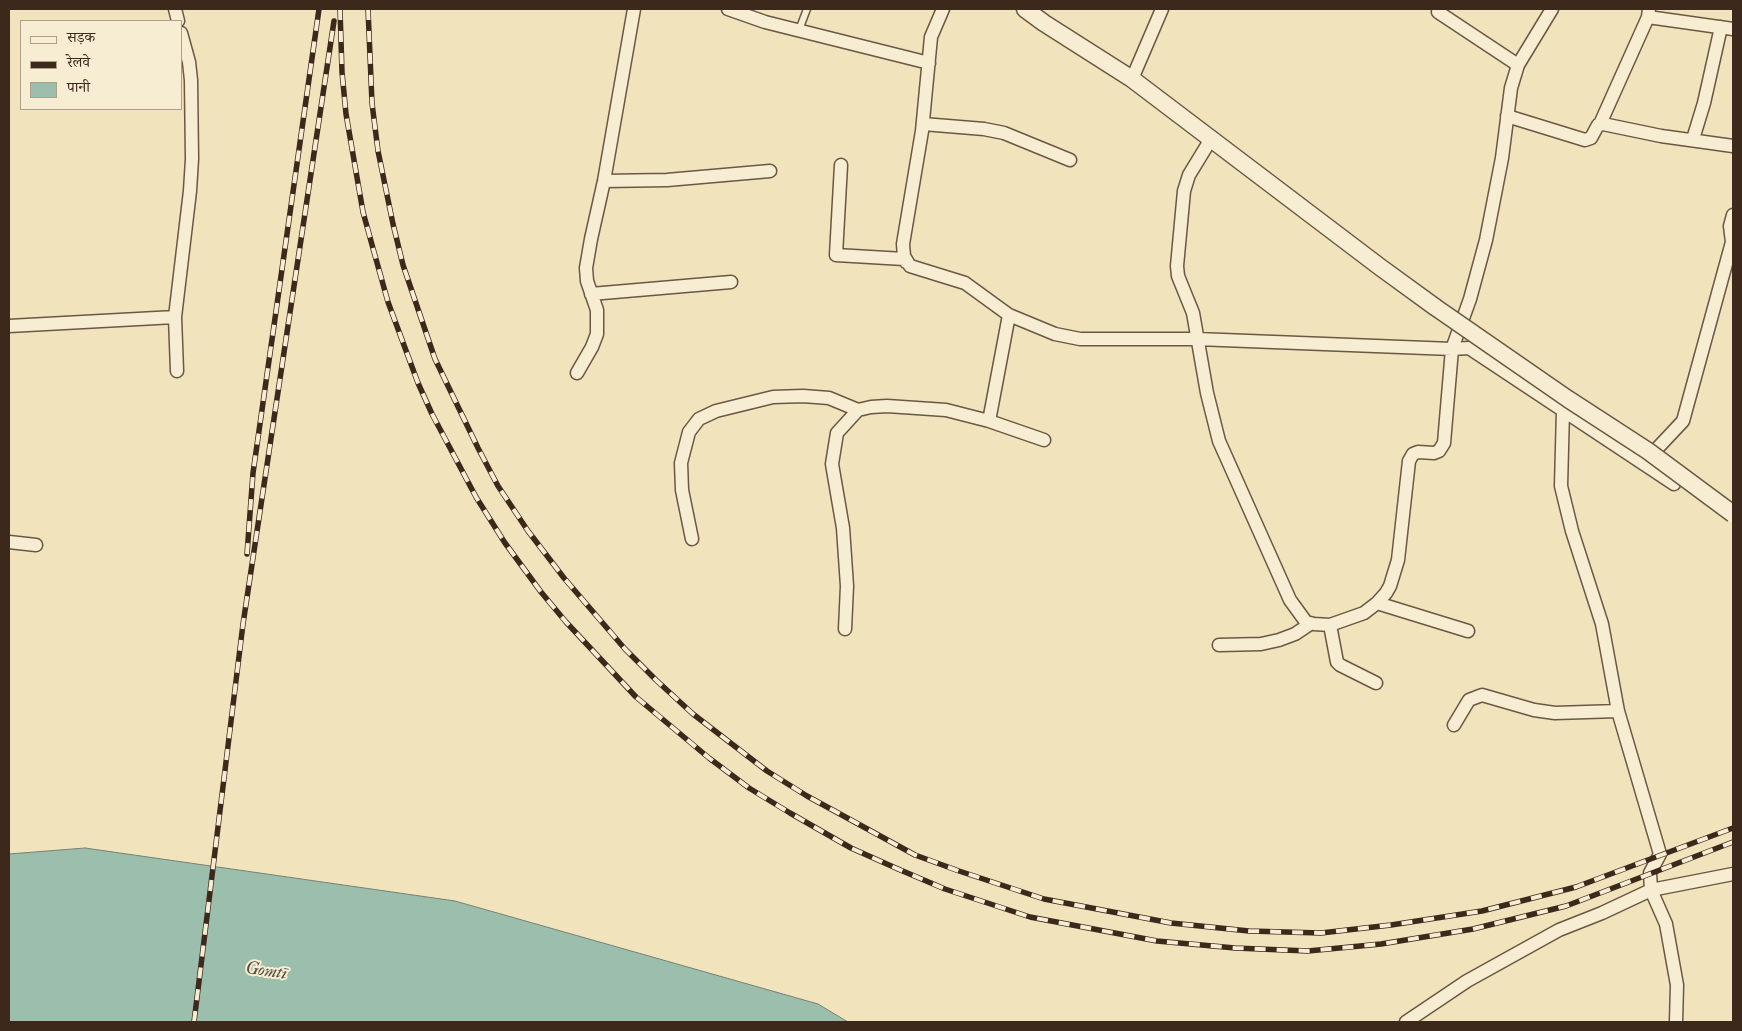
<!DOCTYPE html>
<html>
<head>
<meta charset="utf-8">
<style>
  body { margin:0 }
  #map { position:relative; width:1742px; height:1031px; overflow:hidden; background:#f1e3bc; font-family:"IM FELL Double Pica","Noto Serif Devanagari",serif }
  canvas { display:block }
  .frame { position:absolute; inset:0; border:10px solid #3d291c; pointer-events:none }
  .legend { position:absolute; left:20px; top:20px; width:162px; height:90px; box-sizing:border-box; background:#f6edd3; border:1px solid #ac9f8a; margin:0; padding:6px 9px; list-style:none; font-size:15px; color:#3d291c }
  .legend li { display:flex; align-items:center; gap:10px; height:25px }
  .legend b { width:25px; border:1px solid #ac9f8a }
</style>
</head>
<body>
<div id="map">
<canvas width="1742" height="1031"></canvas>
<div class="frame"></div>
<ul class="legend">
<li><b style="height:6px;background:#f6edd3"></b>सड़क</li>
<li><b style="height:6px;background:#3d291c"></b>रेलवे</li>
<li><b style="height:14px;background:#9bbead"></b>पानी</li>
</ul>
</div>
<script>
const c = document.querySelector('canvas').getContext('2d');
c.lineJoin = 'round';
function fillPath(path, color) { c.fillStyle = color; c.fill(path, 'evenodd'); }
const poly = rows => new Path2D(rows.map(r => 'M' + r).join(''));
function trace(path, color, width, dash) { c.strokeStyle = color; c.lineWidth = width; c.lineCap = dash ? 'butt' : 'round'; c.setLineDash(dash || []); c.stroke(path); }
function label(font, color, halo, rows, align = 'center') {
  c.font = font + ' "IM FELL Double Pica",serif'; c.lineWidth = 4; c.setLineDash([]); c.textBaseline = 'middle'; c.strokeStyle = halo; c.fillStyle = color; for (const [text, x, y, turn = 0] of rows) {
    c.save(); c.translate(x, y); c.rotate((+turn || 0) * Math.PI / 180); c.textAlign = isNaN(turn) ? turn : align; if (halo) c.strokeText(text, 0, 0); c.fillText(text, 0, 0); c.restore();
  }
}
const water = poly([
  [85,848,455,901,818,1004,848,1022,9,1022,9,854,85,848]
]);
fillPath(water, '#9bbead');
trace(water, '#758273', 1);
const service = poly([
  [799,30,807,9]
]);
const minor = poly([
  [175,9,178,21],
  [728,9,765,22,929,63],
  [943,9,931,37,922,131,903,244,904,256,910,266,965,283,1009,315,1055,334,1080,339,1197,339,1452,349,1469,348,1674,484],
  [1438,12,1518,65],
  [1648,17,1733,29],
  [1132,79,1162,9],
  [1507,116,1585,140,1591,138,1598,125,1603,124,1661,136,1733,146],
  [923,124,984,129,1004,133,1070,160],
  [1600,124,1648,17,1649,9],
  [1211,139,1189,175,1184,191,1177,266,1178,276,1193,313,1207,393,1219,441,1290,600,1306,622,1314,624,1330,625,1364,613,1377,603,1386,593,1390,586,1398,560,1409,461,1413,454,1418,452,1434,453,1439,451,1444,443,1452,349,1470,299,1486,240,1502,158,1511,88,1518,65,1552,9],
  [1693,139,1704,103,1721,27],
  [841,165,836,255,904,259,906,262],
  [604,181,667,180,770,171],
  [591,294,731,282],
  [9,326,175,317],
  [177,371,175,317,190,191,192,159,191,80,189,62,181,33],
  [577,373,592,347,597,334,597,310,587,281,586,268,591,239,604,181,634,9],
  [1563,410,1561,486,1572,531,1602,624,1618,711,1660,854,1650,873,1651,890,1666,924,1677,985,1676,1022],
  [989,421,1009,315],
  [1652,454,1683,421,1732,242,1730,226,1733,215],
  [692,539,682,490,681,463,689,432,699,419,716,411,773,397,803,396,829,398,858,410],
  [9,542,36,545],
  [1377,603,1468,631],
  [1330,625,1337,662,1340,665,1376,683],
  [845,629,847,586,843,528,832,464,837,433,858,410,871,407,887,406,946,410,989,421,1044,440],
  [1219,645,1261,644,1279,640,1295,634,1310,624],
  [1454,725,1469,700,1482,695,1534,710,1555,713,1618,711],
  [1406,1022,1467,981,1559,930,1602,913,1651,890,1733,874]
]);
const tertiary = poly([
  [1025,9,1044,23,1132,79,1380,267,1435,307]
]);
trace(service, '#6a5844', 9);
trace(minor, '#6a5844', 15);
trace(tertiary, '#6a5844', 19);
trace(service, '#f6edd3', 6);
trace(minor, '#f6edd3', 12);
trace(tertiary, '#f6edd3', 16);
const rail = poly([
  [340,9,342,72,346,114,363,212,374,252,388,302,418,383,432,414,476,497,505,543,541,592,566,622,636,697,709,758,749,788,790,813,851,848,898,869,945,889,1030,917,1157,941,1235,948,1308,951,1381,944,1473,929,1566,906,1733,842],
  [368,9,372,103,378,151,393,224,403,265,435,359,478,448,498,486,528,531,564,578,625,649,656,680,693,714,728,741,767,771,807,796,915,855,959,871,1044,899,1171,923,1249,931,1321,933,1391,925,1482,911,1576,887,1733,828],
  [247,554,253,473,319,9],
  [194,1022,243,624,334,21]
]);
trace(rail, '#3d291c', 5.5);
trace(rail, '#f6edd3', 4, [11]);
const tertiaryBridge = poly([
  [1435,307,1568,399,1648,451,1733,514]
]);
trace(tertiaryBridge, '#6a5844', 19, []);
trace(tertiaryBridge, '#f6edd3', 16);
label('italic 18px', '#544e40', '#f6edd3', [
  ["Gomtī",266,972,8]
]);
</script>
</body>
</html>
